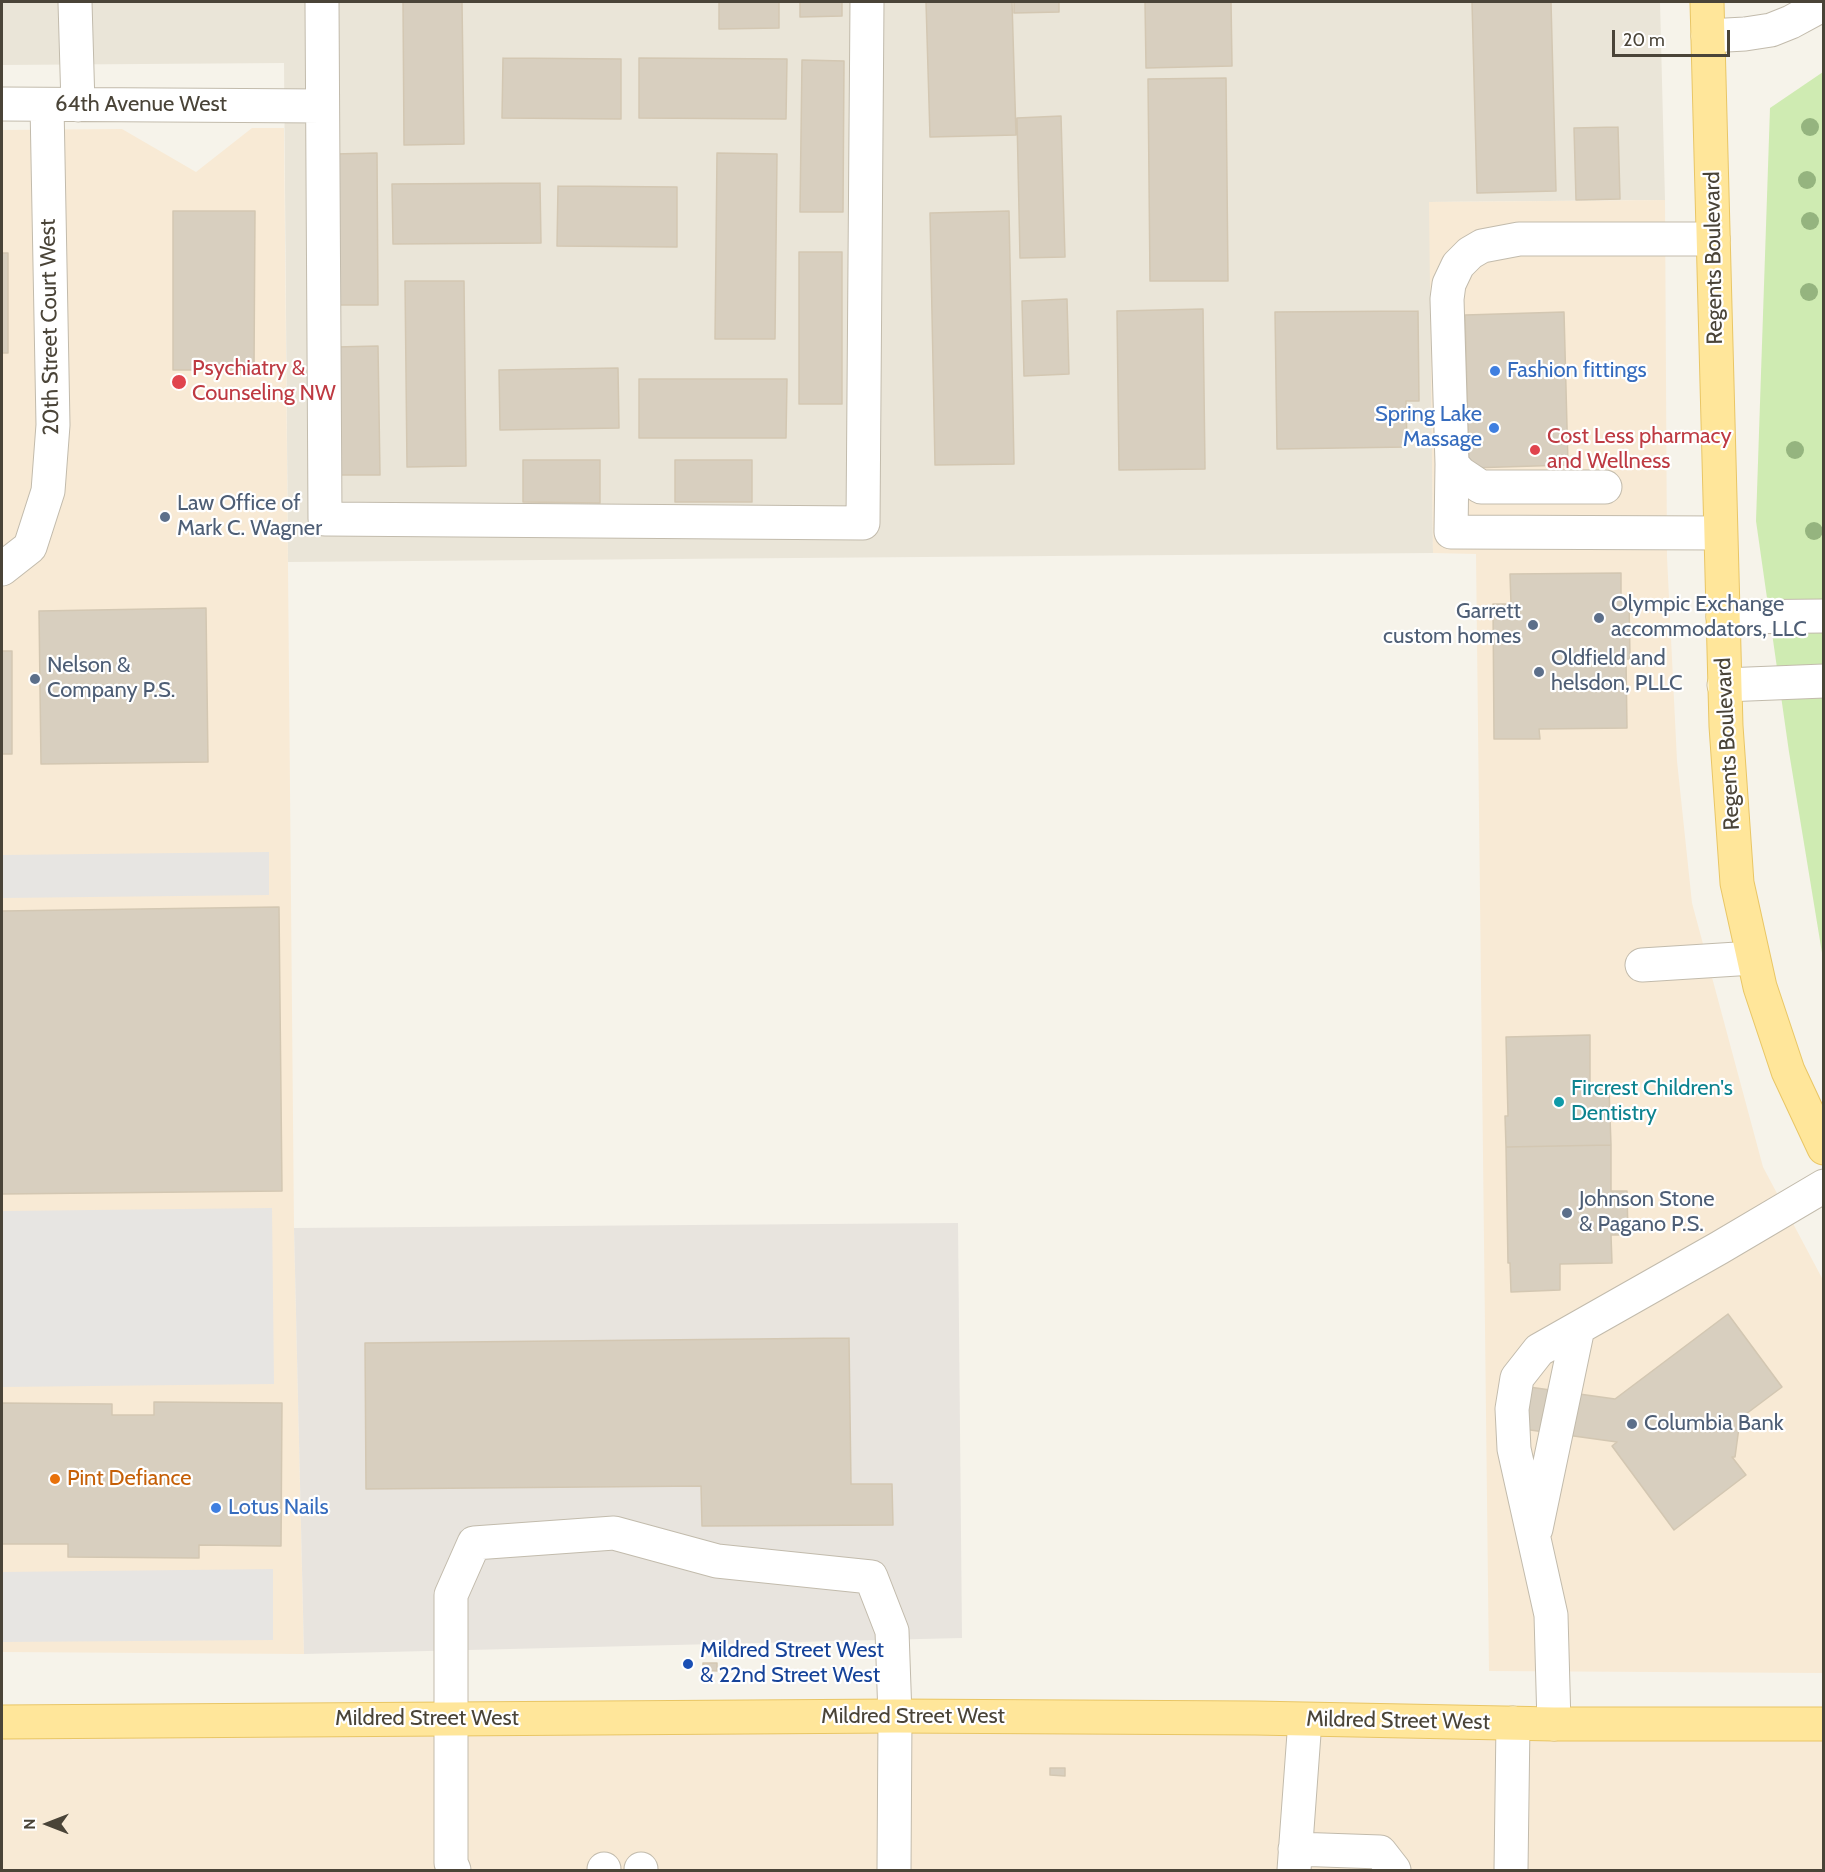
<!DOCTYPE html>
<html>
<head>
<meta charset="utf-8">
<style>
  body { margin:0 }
  #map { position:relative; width:1825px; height:1872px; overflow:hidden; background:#f6f3ea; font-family:Cabin,sans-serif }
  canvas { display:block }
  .frame { position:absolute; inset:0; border:3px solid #4a4438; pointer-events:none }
  .north { position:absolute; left:18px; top:1794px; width:60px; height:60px; -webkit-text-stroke:4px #fff; paint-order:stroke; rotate:270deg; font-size:16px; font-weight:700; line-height:24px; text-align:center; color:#4a4438 }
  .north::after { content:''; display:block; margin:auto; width:21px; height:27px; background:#4a4438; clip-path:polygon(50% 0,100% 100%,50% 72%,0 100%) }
  .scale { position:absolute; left:1612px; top:30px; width:118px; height:27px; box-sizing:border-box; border:3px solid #4a4438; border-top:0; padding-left:8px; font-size:18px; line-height:21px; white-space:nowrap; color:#4a4438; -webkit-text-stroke:4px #fff; paint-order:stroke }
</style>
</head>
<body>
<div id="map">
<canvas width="1825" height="1872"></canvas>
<div class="frame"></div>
<div class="north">N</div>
<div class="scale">20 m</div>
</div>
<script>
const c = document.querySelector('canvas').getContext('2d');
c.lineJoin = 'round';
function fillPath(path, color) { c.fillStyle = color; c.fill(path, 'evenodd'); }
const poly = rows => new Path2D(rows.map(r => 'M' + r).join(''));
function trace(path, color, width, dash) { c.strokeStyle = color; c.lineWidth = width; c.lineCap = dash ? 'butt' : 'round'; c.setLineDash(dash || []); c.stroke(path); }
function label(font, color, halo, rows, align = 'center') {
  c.font = font + ' Cabin,sans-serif'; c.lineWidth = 4.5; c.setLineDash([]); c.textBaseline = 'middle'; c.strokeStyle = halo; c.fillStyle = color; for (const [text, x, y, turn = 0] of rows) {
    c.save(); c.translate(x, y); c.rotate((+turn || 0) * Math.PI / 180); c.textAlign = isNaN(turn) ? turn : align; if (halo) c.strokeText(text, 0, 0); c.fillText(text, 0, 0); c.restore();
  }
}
fillPath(poly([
  [2,2,1660,2,1665,200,1430,202,1433,553,288,562,284,63,2,65]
]), '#eae5d8');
fillPath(poly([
  [252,128,284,128,294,1228,304,1654,2,1652,2,130,122,129,196,172],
  [1665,200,1667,557,1677,761,1692,903,1763,1167,1823,1280,1823,1673,1489,1671,1476,554,1433,553,1429,202],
  [2,1722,1823,1723,1823,1870,2,1870]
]), '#f8ead5');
fillPath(poly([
  [958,1223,962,1638,304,1654,294,1228]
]), '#e8e4de');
fillPath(poly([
  [1823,72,1823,959,1789,752,1756,521,1770,108]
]), '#cfebb2');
fillPath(poly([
  [269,852,269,895,2,898,2,855],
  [272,1208,274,1384,2,1387,2,1211],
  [273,1569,273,1640,2,1642,2,1572]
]), '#e7e5e2');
const building = poly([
  [403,2,462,2,464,144,404,145,403,2],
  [719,2,779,2,779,28,719,29,719,2],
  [800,2,842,2,842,16,800,17,800,2],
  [926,2,1012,2,1016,135,930,137,926,2],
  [1014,2,1059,2,1059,12,1014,13,1014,2],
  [1145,2,1231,2,1232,66,1146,68,1145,2],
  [1472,2,1551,2,1556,191,1477,193,1472,2],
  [503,58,621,59,621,119,502,118,503,58],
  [639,58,787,59,786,119,639,118,639,58],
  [802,60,844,61,843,212,800,212,802,60],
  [1226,78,1228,281,1150,281,1148,79,1226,78],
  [1061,116,1065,257,1020,258,1017,118,1061,116],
  [1618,127,1620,199,1576,200,1574,128,1618,127],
  [377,153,378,305,336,305,334,154,377,153],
  [717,153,777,154,775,339,715,339,717,153],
  [540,183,541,243,393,244,392,184,540,183],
  [558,186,677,187,677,247,557,246,558,186],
  [173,211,255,211,254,370,173,370,173,211],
  [1009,211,1014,464,935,465,930,213,1009,211],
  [799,252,842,252,842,404,799,404,799,252],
  [2,253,8,253,8,353,2,353,2,253],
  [405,281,464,281,466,466,407,467,405,281],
  [1067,299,1069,374,1024,376,1022,301,1067,299],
  [1203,309,1205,469,1119,470,1117,311,1203,309],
  [1418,311,1419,401,1406,401,1407,447,1277,449,1275,312,1418,311],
  [1564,312,1568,465,1469,468,1465,315,1564,312],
  [378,346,380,475,338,475,336,347,378,346],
  [618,368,619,428,500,430,499,370,618,368],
  [639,379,787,379,786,438,639,438,639,379],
  [523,460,600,460,600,503,523,502,523,460],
  [675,460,752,460,752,502,675,502,675,460],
  [1621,573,1621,601,1629,601,1630,659,1626,659,1627,728,1539,729,1540,739,1494,739,1493,604,1511,604,1510,574,1621,573],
  [206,608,208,762,41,764,39,611,206,608],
  [2,651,12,651,12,754,2,754,2,651],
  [279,907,282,1191,2,1194,2,911,279,907],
  [1590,1035,1590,1089,1609,1089,1611,1145,1506,1147,1505,1116,1508,1116,1506,1037,1590,1035],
  [1611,1145,1611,1191,1627,1191,1628,1235,1611,1235,1612,1263,1560,1264,1560,1290,1511,1292,1510,1263,1508,1263,1506,1147,1611,1145],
  [1728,1314,1782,1387,1738,1420,1740,1420,1735,1457,1732,1457,1746,1475,1674,1530,1612,1446,1617,1442,1523,1429,1529,1387,1615,1399,1728,1314],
  [849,1338,851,1484,892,1484,893,1525,702,1526,701,1486,366,1489,365,1343,849,1338],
  [154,1402,282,1403,281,1546,199,1545,199,1558,68,1557,68,1544,2,1544,2,1403,112,1404,112,1415,154,1415,154,1402],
  [703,1663,717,1663,717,1671,703,1670,703,1663],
  [1050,1768,1065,1768,1065,1776,1050,1775,1050,1768]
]);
fillPath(building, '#d8cfbf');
trace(building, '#d3c7b2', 1.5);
const minor = poly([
  [75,2,78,105],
  [322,2,325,519,863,523,867,2],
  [1708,36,1745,34,1771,30,1791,22,1824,4],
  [2,104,322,106],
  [1713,239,1519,239,1482,246,1470,253,1458,265,1449,284,1447,299,1452,464,1451,532,1720,533],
  [1452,464,1460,473,1481,487,1605,487],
  [2,569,30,547,48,491,53,425,47,105],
  [1723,617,1824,616],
  [1724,685,1824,681],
  [1642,965,1753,958],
  [1536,1529,1578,1328],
  [1554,1724,1551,1615,1514,1449,1512,1409,1517,1378,1539,1350,1719,1248,1824,1186],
  [1295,1849,1380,1852,1394,1870],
  [604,1869,604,1870],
  [641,1869,641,1870],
  [454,1870,451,1863,451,1595,474,1543,614,1533,717,1561,871,1577,892,1631,895,1716,894,1870],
  [1294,1870,1305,1720],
  [1511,1870,1513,1723]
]);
const major = poly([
  [1707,2,1726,726,1737,883,1760,987,1788,1071,1824,1148],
  [2,1722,895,1716,1255,1718,1554,1724,1824,1724]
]);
trace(minor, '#c2bbac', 35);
trace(major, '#e9c665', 35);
trace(minor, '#fff', 33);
trace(major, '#ffe69a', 33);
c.fillStyle = '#95b47f';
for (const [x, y] of [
  [1810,127],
  [1807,180],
  [1810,221],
  [1809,292],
  [1795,450],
  [1814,531]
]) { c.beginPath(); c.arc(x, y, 9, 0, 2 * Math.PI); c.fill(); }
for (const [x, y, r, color] of [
  [1495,371,6,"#3f7fe0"],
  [179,382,8,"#e0444e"],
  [1494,428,6,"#3f7fe0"],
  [1535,450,6,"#e0444e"],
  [165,517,6,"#5c6f8a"],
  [1599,618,6,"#5c6f8a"],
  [1533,625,6,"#5c6f8a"],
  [1539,672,6,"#5c6f8a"],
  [35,679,6,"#5c6f8a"],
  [1559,1102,6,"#0f9aa8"],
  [1567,1213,6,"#5c6f8a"],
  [1632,1424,6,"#5c6f8a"],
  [55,1479,6,"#e8710a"],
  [216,1508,6,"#3f7fe0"],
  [688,1664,6,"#1a4fb4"]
]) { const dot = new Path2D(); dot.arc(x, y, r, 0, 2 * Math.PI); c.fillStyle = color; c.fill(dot); trace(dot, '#fff', 2); }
label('22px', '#4a4438', '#fff', [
  ["64th Avenue West",141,105],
  ["Regents Boulevard",1714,258,-91],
  ["20th Street Court West",50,327,-91],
  ["Regents Boulevard",1728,744,-93],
  ["Mildred Street West",913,1717],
  ["Mildred Street West",427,1719],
  ["Mildred Street West",1398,1721,1]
]);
label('22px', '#be3a42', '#fff', [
  ["Psychiatry &",192,369],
  ["Counseling NW",192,394],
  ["Cost Less pharmacy",1547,437],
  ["and Wellness",1547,462]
], 'left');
label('22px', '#366cbe', '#fff', [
  ["Fashion fittings",1507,371],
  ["Spring Lake",1482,415,"right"],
  ["Massage",1482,440,"right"],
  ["Lotus Nails",228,1508]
], 'left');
label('22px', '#4e5e75', '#fff', [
  ["Law Office of",177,504],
  ["Mark C. Wagner",177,529],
  ["Olympic Exchange",1611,605],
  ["accommodators, LLC",1611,630],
  ["Garrett",1521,612,"right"],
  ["custom homes",1521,637,"right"],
  ["Oldfield and",1551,659],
  ["helsdon, PLLC",1551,684],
  ["Nelson &",47,666],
  ["Company P.S.",47,691],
  ["Johnson Stone",1579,1200],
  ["& Pagano P.S.",1579,1225],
  ["Columbia Bank",1644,1424]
], 'left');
label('22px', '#0d838f', '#fff', [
  ["Fircrest Children's",1571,1089],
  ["Dentistry",1571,1114]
], 'left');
label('22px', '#c56008', '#fff', [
  ["Pint Defiance",67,1479]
], 'left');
label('22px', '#164399', '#fff', [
  ["Mildred Street West",700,1651],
  ["& 22nd Street West",700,1676]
], 'left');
</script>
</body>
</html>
